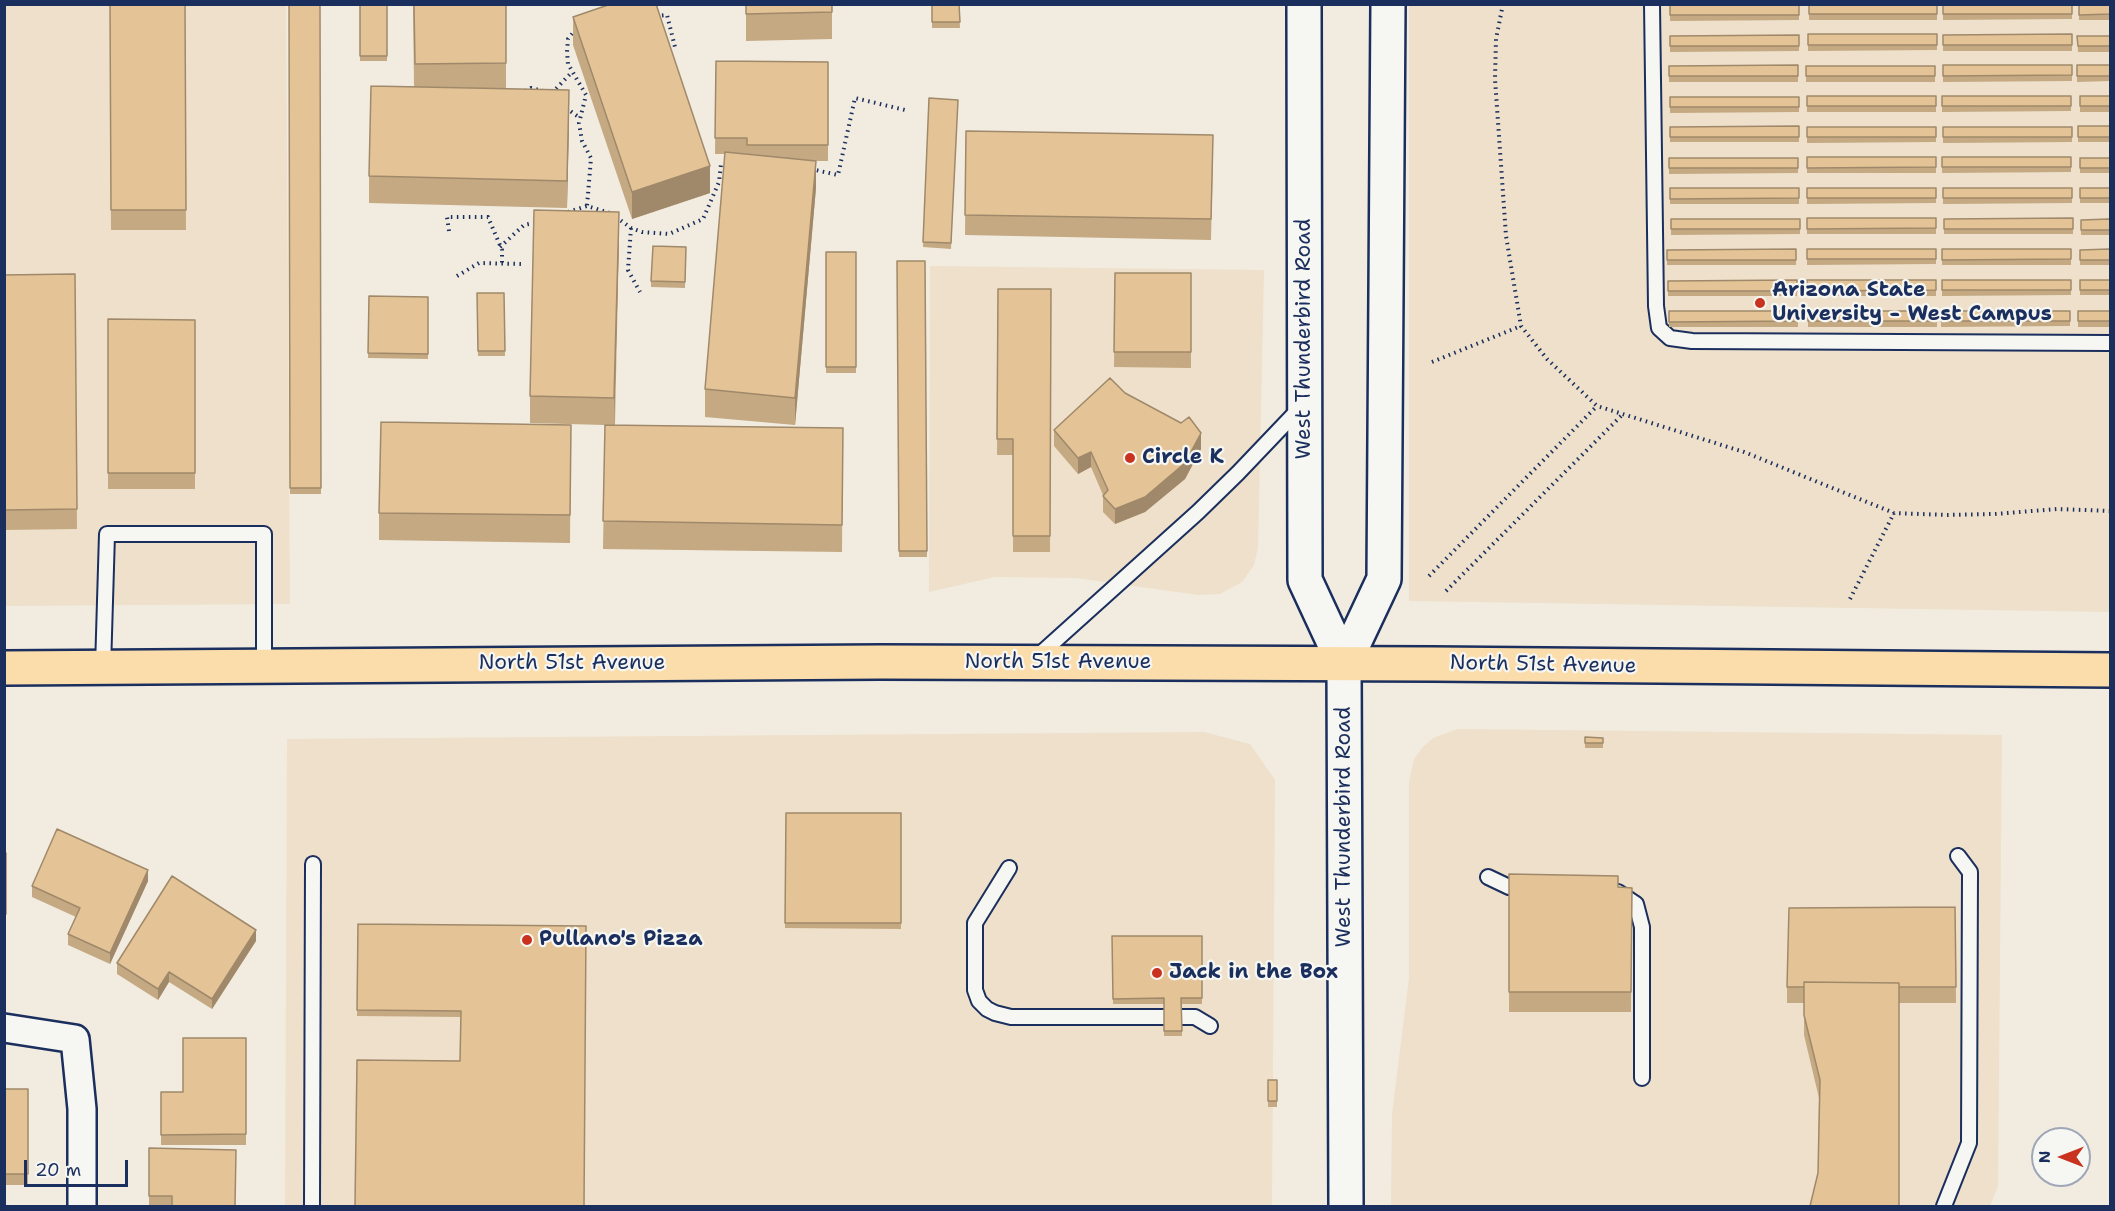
<!DOCTYPE html>
<html>
<head>
<meta charset="utf-8">
<style>
  body { margin:0 }
  #map { position:relative; width:2115px; height:1211px; overflow:hidden; background:#f2ece0; font-family:"Shantell Sans",sans-serif }
  canvas { display:block }
  .frame { position:absolute; inset:0; border:6px solid #1b2f5e; pointer-events:none }
  .north { position:absolute; left:2031px; top:1127px; width:60px; height:60px; box-sizing:border-box; background:#f6f6f2; border:2px solid #9ea6b7; border-radius:50%; rotate:270deg; font-size:16px; font-weight:700; line-height:24px; text-align:center; color:#1b2f5e }
  .north::after { content:''; display:block; margin:auto; width:21px; height:27px; background:#c8321e; clip-path:polygon(50% 0,100% 100%,50% 72%,0 100%) }
  .scale { position:absolute; left:24px; top:1160px; width:104px; height:27px; box-sizing:border-box; border:3px solid #1b2f5e; border-top:0; padding-left:8px; font-size:18px; line-height:21px; white-space:nowrap; color:#1b2f5e; -webkit-text-stroke:4px #f6f6f2; paint-order:stroke }
</style>
</head>
<body>
<div id="map">
<canvas width="2115" height="1211"></canvas>
<div class="frame"></div>
<div class="north">N</div>
<div class="scale">20 m</div>
</div>
<script>
const c = document.querySelector('canvas').getContext('2d');
c.lineJoin = 'round';
function fillPath(path, color) { c.fillStyle = color; c.fill(path, 'evenodd'); }
const poly = rows => new Path2D(rows.map(r => 'M' + r).join(''));
function trace(path, color, width, dash) { c.strokeStyle = color; c.lineWidth = width; c.lineCap = dash ? 'butt' : 'round'; c.setLineDash(dash || []); c.stroke(path); }
function label(font, color, halo, rows, align = 'center') {
  c.font = font + ' "Shantell Sans",sans-serif'; c.lineWidth = 4.5; c.setLineDash([]); c.textBaseline = 'middle'; c.strokeStyle = halo; c.fillStyle = color; for (const [text, x, y, turn = 0] of rows) {
    c.save(); c.translate(x, y); c.rotate((+turn || 0) * Math.PI / 180); c.textAlign = isNaN(turn) ? turn : align; if (halo) c.strokeText(text, 0, 0); c.fillText(text, 0, 0); c.restore();
  }
}
fillPath(poly([
  [4,5,286,5,290,604,5,606],
  [1409,5,2110,5,2110,612,1409,601],
  [930,266,1264,270,1258,547,1254,565,1242,582,1220,594,1198,595,1076,578,995,577,929,592],
  [1457,729,2002,735,1998,1186,1990,1206,1391,1206,1392,1114,1409,978,1409,782,1414,759,1422,748,1433,738],
  [1204,732,1250,744,1275,780,1272,1206,285,1206,287,739]
]), '#eee0ca');
const lane = poly([
  [1652,4,1656,306,1659,328,1670,338,1692,341,2110,343],
  [1037,657,1198,512,1238,473,1300,408],
  [103,668,107,534,264,534,264,666],
  [1009,868,975,923,975,990,979,1001,987,1009,995,1013,1011,1017,1164,1017],
  [1488,877,1509,887,1528,887],
  [1618,892,1636,904,1642,927,1642,1078],
  [1182,1017,1195,1017,1210,1026],
  [312,1206,313,864],
  [1944,1206,1969,1143,1970,872,1958,856]
]);
const street = poly([
  [4,1028,75,1039,82,1109,82,1206]
]);
const secondary = poly([
  [1304,4,1305,580,1344,664,1346,1206],
  [1344,664,1384,579,1388,4]
]);
const primary = poly([
  [4,668,881,662,1433,664,2110,670]
]);
trace(lane, '#1b2f5e', 18);
trace(street, '#1b2f5e', 32);
trace(secondary, '#1b2f5e', 38);
trace(primary, '#1b2f5e', 38);
trace(poly([
  [1503,4,1496,39,1495,79,1506,236,1521,326,1547,359,1597,406,1744,452,1894,513,1947,515,1995,514,2057,509,2110,511],
  [656,16,667,15,675,47],
  [576,29,568,39,567,52,568,64,586,95,579,123,582,141,591,158,587,206],
  [525,91,531,88,543,91],
  [552,93,572,72],
  [566,108,580,118],
  [811,169,838,175,855,98,905,110],
  [568,212,587,206,610,213],
  [616,217,631,228,642,232,669,234,703,219,719,182,721,164,729,164],
  [631,228,628,270,640,292],
  [449,231,447,217,488,217,502,250,502,263],
  [500,247,524,225,538,222],
  [457,276,479,263,521,264],
  [1432,362,1521,326],
  [1429,576,1597,406],
  [1446,591,1623,414],
  [1850,599,1894,513]
]), '#1b2f5e', 4, [1.5, 4.5]);
trace(lane, '#f6f6f2', 14);
trace(street, '#f6f6f2', 27);
trace(secondary, '#f6f6f2', 33);
trace(primary, '#faddab', 33);
fillPath(poly([
  [110,4,185,4,186,230,111,230],
  [289,4,320,4,321,494,290,494],
  [360,4,387,4,387,61,360,61],
  [413,4,506,4,506,89,569,118,567,208,369,203,369,176,414,87],
  [746,4,832,4,832,39,746,41],
  [932,4,959,4,960,28,932,28],
  [1799,4,1799,20,1670,21,1670,5],
  [1809,4,1937,4,1937,20,1809,20],
  [1943,4,2072,4,2072,19,1943,20],
  [2079,4,2110,4,2110,20,2079,20],
  [573,17,710,193,632,219,573,45],
  [1808,34,1937,34,1937,50,1808,51],
  [2072,34,2072,51,1943,51,1943,35],
  [1799,35,1799,51,1670,52,1670,36],
  [2077,36,2110,36,2110,52,2078,52],
  [716,61,828,62,828,161,816,161,816,188,795,425,705,417,705,389,725,154,715,154],
  [1798,65,1798,82,1669,82,1669,66],
  [1943,65,2072,65,2072,81,1943,82],
  [2077,65,2110,65,2110,81,2077,82],
  [1806,66,1935,66,1935,82,1806,82],
  [1807,96,1936,96,1936,112,1807,112],
  [1942,96,2071,96,2071,111,1942,112],
  [2080,96,2110,96,2110,112,2080,112],
  [1670,97,1799,97,1799,112,1670,113],
  [929,98,958,100,951,249,923,247],
  [1799,126,1799,142,1670,142,1670,127],
  [2078,126,2110,126,2110,142,2078,142],
  [1807,127,1936,127,1936,142,1807,143],
  [1943,127,2072,127,2072,142,1943,143],
  [966,131,1213,155,1211,240,965,235],
  [1807,157,1936,157,1936,173,1807,173],
  [1942,157,2071,157,2071,172,1942,173],
  [1669,158,1798,158,1798,173,1669,174],
  [2080,158,2110,158,2110,173,2080,173],
  [1670,188,1799,188,1799,204,1670,204],
  [1807,188,1936,188,1936,203,1807,204],
  [1943,188,2072,188,2072,203,1943,204],
  [2080,188,2110,188,2110,203,2080,203],
  [1807,218,1936,218,1936,234,1807,234],
  [2073,218,2073,234,1944,234,1944,219],
  [1671,219,1800,219,1800,234,1671,235],
  [2110,219,2110,235,2081,235,2081,220],
  [619,239,615,425,843,428,842,552,603,549,605,425,530,423,530,396],
  [686,247,685,288,651,287,651,281],
  [1796,249,1796,265,1667,265,1667,250],
  [1807,249,1936,249,1936,264,1807,265],
  [1942,249,2071,249,2071,265,1942,265],
  [2110,249,2110,265,2080,265,2080,250],
  [826,252,856,252,856,373,826,373],
  [897,261,925,261,927,557,899,557],
  [1115,273,1191,273,1191,368,1114,367],
  [75,274,77,529,4,530,4,275],
  [1797,280,1797,296,1668,296,1668,281],
  [1807,280,1936,280,1936,296,1807,296],
  [1942,280,2071,280,2071,295,1942,296],
  [2080,280,2110,280,2110,295,2080,295],
  [998,289,1051,289,1050,552,1013,552,1013,455,997,455],
  [477,293,504,293,505,356,478,356],
  [369,296,428,297,428,359,368,358],
  [1669,311,1798,311,1798,327,1669,327],
  [1808,311,1937,311,1937,327,1808,327],
  [1941,311,2070,311,2070,326,1941,327],
  [2078,311,2110,311,2110,327,2078,327],
  [108,319,195,320,195,489,108,489],
  [1125,393,1201,449,1185,479,1145,512,1115,524,1103,512,1103,495,1091,467,1078,474,1054,446,1054,430],
  [571,425,570,543,379,540,379,513],
  [1585,737,1603,738,1603,748,1585,748],
  [786,813,901,813,901,929,785,928],
  [4,853,6,853,6,925,4,925],
  [1509,874,1632,888,1631,1012,1509,1012],
  [148,881,110,964,68,945,68,934,76,917,32,897,32,886],
  [1955,907,1956,1003,1899,1003,1818,1173,1819,1098,1804,1035,1804,1003,1787,1003,1787,987],
  [358,924,586,926,460,1061,461,1017,357,1016],
  [1112,936,1202,936,1202,1004,1182,1004,1182,1036,1164,1036,1164,1004,1113,1004],
  [256,941,212,1009,169,982,158,1000,117,974,117,963],
  [246,1038,246,1145,161,1145,161,1092,183,1092],
  [1268,1080,1277,1080,1277,1107,1268,1107],
  [4,1089,28,1089,28,1185,4,1185],
  [149,1148,235,1206,149,1206]
]), '#c4a982');
fillPath(poly([
  [569,90,569,118,567,208,567,181],
  [816,161,816,188,795,425,795,398],
  [710,166,710,193,632,219,632,192],
  [619,212,619,239,614,425,614,398],
  [1201,433,1201,449,1185,479,1145,512,1115,524,1115,509],
  [1091,452,1091,467,1078,474,1078,458],
  [148,870,148,881,110,964,110,953],
  [256,930,256,941,212,1009,212,999],
  [169,972,169,982,158,1000,158,989]
]), '#a0896a');
const building = poly([
  [110,4,185,4,186,210,111,210,110,4],
  [289,4,320,4,321,488,290,488,289,4],
  [360,4,387,4,387,56,360,56,360,4],
  [414,4,506,4,506,63,415,64,414,4],
  [611,4,656,4,710,166,632,192,573,17,611,4],
  [746,4,832,4,832,12,746,14,746,4],
  [932,4,959,4,960,22,932,22,932,4],
  [1799,4,1799,15,1670,15,1670,5,1799,4],
  [1809,4,1937,4,1937,14,1809,14,1809,4],
  [1943,4,2072,4,2072,14,1943,14,1943,4],
  [2079,4,2110,4,2110,14,2079,15,2079,4],
  [1808,34,1937,34,1937,45,1808,45,1808,34],
  [2072,34,2072,45,1943,45,1943,35,2072,34],
  [1799,35,1799,46,1670,46,1670,36,1799,35],
  [2077,36,2110,36,2110,46,2078,46,2077,36],
  [716,61,828,62,828,145,747,145,747,138,715,138,716,61],
  [1798,65,1798,76,1669,76,1669,66,1798,65],
  [1943,65,2072,65,2072,75,1943,76,1943,65],
  [2077,65,2110,65,2110,76,2077,76,2077,65],
  [1806,66,1935,66,1935,76,1806,76,1806,66],
  [371,86,569,90,567,181,369,176,371,86],
  [1807,96,1936,96,1936,106,1807,106,1807,96],
  [1942,96,2071,96,2071,106,1942,106,1942,96],
  [2080,96,2110,96,2110,106,2080,106,2080,96],
  [1670,97,1799,97,1799,107,1670,107,1670,97],
  [929,98,958,100,951,243,923,242,929,98],
  [1799,126,1799,137,1670,137,1670,127,1799,126],
  [2078,126,2110,126,2110,137,2078,137,2078,126],
  [1807,127,1936,127,1936,137,1807,137,1807,127],
  [1943,127,2072,127,2072,137,1943,137,1943,127],
  [966,131,1213,135,1211,219,965,215,966,131],
  [725,152,816,161,795,398,705,389,725,152],
  [1807,157,1936,157,1936,167,1807,168,1807,157],
  [1942,157,2071,157,2071,167,1942,167,1942,157],
  [1669,158,1798,158,1798,168,1669,168,1669,158],
  [2080,158,2110,158,2110,168,2080,168,2080,158],
  [1670,188,1799,188,1799,198,1670,199,1670,188],
  [1807,188,1936,188,1936,198,1807,198,1807,188],
  [1943,188,2072,188,2072,198,1943,198,1943,188],
  [2080,188,2110,188,2110,198,2080,198,2080,188],
  [534,210,619,212,614,398,530,396,534,210],
  [1807,218,1936,218,1936,228,1807,229,1807,218],
  [2073,218,2073,229,1944,229,1944,219,2073,218],
  [1671,219,1800,219,1800,229,1671,229,1671,219],
  [2110,219,2110,230,2081,230,2081,220,2110,219],
  [653,246,686,247,685,282,651,281,653,246],
  [1796,249,1796,260,1667,260,1667,250,1796,249],
  [1807,249,1936,249,1936,259,1807,259,1807,249],
  [1942,249,2071,249,2071,259,1942,260,1942,249],
  [2110,249,2110,260,2080,260,2080,250,2110,249],
  [826,252,856,252,856,367,826,367,826,252],
  [897,261,925,261,927,551,899,551,897,261],
  [1115,273,1191,273,1191,352,1114,352,1115,273],
  [75,274,77,509,4,510,4,275,75,274],
  [1797,280,1797,291,1668,291,1668,281,1797,280],
  [1807,280,1936,280,1936,290,1807,291,1807,280],
  [1942,280,2071,280,2071,290,1942,290,1942,280],
  [2080,280,2110,280,2110,290,2080,290,2080,280],
  [998,289,1051,289,1050,536,1013,536,1013,439,997,439,998,289],
  [477,293,504,293,505,351,478,351,477,293],
  [369,296,428,297,428,354,368,353,369,296],
  [1669,311,1798,311,1798,321,1669,322,1669,311],
  [1808,311,1937,311,1937,321,1808,321,1808,311],
  [1941,311,2070,311,2070,321,1941,321,1941,311],
  [2078,311,2110,311,2110,321,2078,321,2078,311],
  [108,319,195,320,195,473,108,473,108,319],
  [1110,378,1125,393,1181,423,1189,417,1201,433,1185,463,1145,497,1115,509,1103,496,1108,490,1091,452,1078,458,1054,430,1110,378],
  [381,422,571,425,570,515,379,513,381,422],
  [605,425,843,428,842,525,603,521,605,425],
  [1585,737,1603,738,1603,743,1585,743,1585,737],
  [786,813,901,813,901,923,785,923,786,813],
  [57,829,148,870,110,953,68,934,80,908,32,886,57,829],
  [4,853,6,853,6,914,4,914,4,853],
  [1509,874,1618,876,1618,887,1632,888,1631,992,1509,992,1509,874],
  [172,876,256,930,212,999,169,972,158,989,117,963,172,876],
  [1955,907,1956,987,1899,987,1899,983,1804,982,1804,987,1787,987,1789,908,1955,907],
  [358,924,586,926,584,1206,355,1206,357,1060,460,1061,461,1011,357,1010,358,924],
  [1112,936,1202,936,1202,998,1181,998,1182,1031,1164,1031,1164,998,1113,999,1112,936],
  [1804,982,1899,983,1899,1206,1810,1206,1818,1173,1820,1080,1804,1015,1804,982],
  [183,1038,246,1038,246,1134,161,1135,161,1092,183,1092,183,1038],
  [1268,1080,1277,1080,1277,1101,1268,1101,1268,1080],
  [4,1089,28,1089,28,1174,4,1174,4,1089],
  [149,1148,236,1150,235,1206,172,1206,172,1196,149,1196,149,1148]
]);
fillPath(building, '#e4c497');
trace(building, '#a0896a', 1.5);
for (const [x, y, r, color] of [
  [1760,303,6,"#c8321e"],
  [1130,458,6,"#c8321e"],
  [527,940,6,"#c8321e"],
  [1157,973,6,"#c8321e"]
]) { const dot = new Path2D(); dot.arc(x, y, r, 0, 2 * Math.PI); c.fillStyle = color; c.fill(dot); trace(dot, '#f6f6f2', 2); }
label('bold 21px', '#1b2f5e', '#f6f6f2', [
  ["Arizona State",1772,291],
  ["University - West Campus",1772,315],
  ["Circle K",1142,458],
  ["Pullano's Pizza",539,940],
  ["Jack in the Box",1169,973]
], 'left');
label('21px', '#1b2f5e', '#f6f6f2', [
  ["West Thunderbird Road",1305,339,-90],
  ["North 51st Avenue",1058,663],
  ["North 51st Avenue",572,664],
  ["North 51st Avenue",1543,665,1],
  ["West Thunderbird Road",1345,827,-90]
]);
</script>
</body>
</html>
